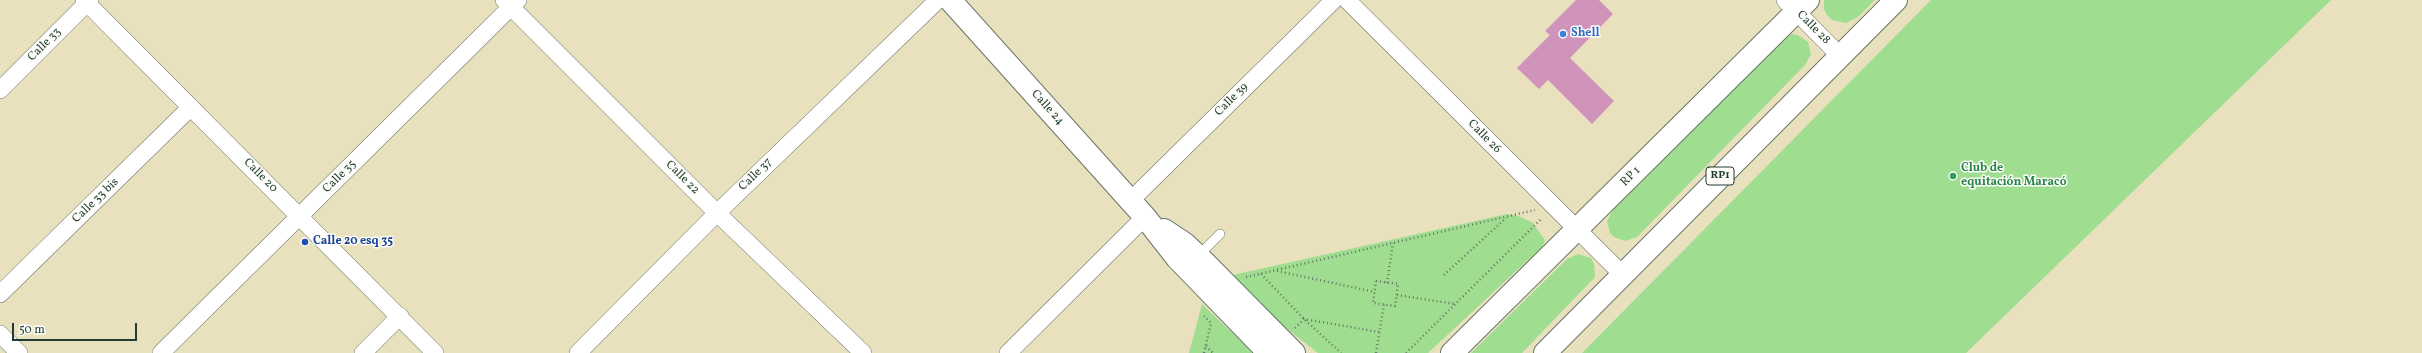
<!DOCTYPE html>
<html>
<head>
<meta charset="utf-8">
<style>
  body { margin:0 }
  #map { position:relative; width:2422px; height:353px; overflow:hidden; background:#e9e1be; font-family:Vollkorn,serif }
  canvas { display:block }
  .scale { position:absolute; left:12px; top:323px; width:125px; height:18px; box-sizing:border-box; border:2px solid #1f3d34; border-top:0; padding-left:5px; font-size:12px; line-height:14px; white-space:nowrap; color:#1f3d34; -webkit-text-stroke:3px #fdfcf7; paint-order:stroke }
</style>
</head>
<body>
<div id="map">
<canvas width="2422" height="353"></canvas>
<div class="scale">50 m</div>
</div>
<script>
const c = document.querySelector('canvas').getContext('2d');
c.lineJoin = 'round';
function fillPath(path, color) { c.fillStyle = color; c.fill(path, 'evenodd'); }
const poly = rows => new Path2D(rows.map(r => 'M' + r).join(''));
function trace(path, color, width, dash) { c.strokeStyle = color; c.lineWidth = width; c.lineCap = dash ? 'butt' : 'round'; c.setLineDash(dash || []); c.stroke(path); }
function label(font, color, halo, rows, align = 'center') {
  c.font = font + ' Vollkorn,serif'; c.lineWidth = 3; c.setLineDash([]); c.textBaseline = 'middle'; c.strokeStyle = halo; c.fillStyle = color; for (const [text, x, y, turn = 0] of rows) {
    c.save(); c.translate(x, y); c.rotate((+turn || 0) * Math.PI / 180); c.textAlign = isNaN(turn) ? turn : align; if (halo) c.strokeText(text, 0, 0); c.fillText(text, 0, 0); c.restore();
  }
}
fillPath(poly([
  [1824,0,1875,0,1858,17,1846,23,1832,20,1827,15,1824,9],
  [1931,0,2331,0,1966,353,1582,353],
  [1792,34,1798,35,1808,42,1811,54,1805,65,1637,237,1625,241,1614,237,1610,233,1607,221,1613,210,1781,39],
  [1507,214,1518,216,1532,222,1545,240,1542,247,1428,353,1318,353,1278,322,1233,275],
  [1578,254,1591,258,1594,264,1595,277,1522,353,1471,353,1567,259],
  [1202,304,1246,346,1252,353,1189,353]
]), '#9fdd91');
fillPath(poly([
  [1576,0,1599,0,1613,14,1570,58,1614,101,1592,124,1548,80,1539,89,1517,68,1550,35,1545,31]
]), '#d094bb');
const service = poly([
  [1198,256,1220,234]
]);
const minor = poly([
  [84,0,435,353],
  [504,0,717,213,863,353],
  [1347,0,1622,274],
  [1785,0,1840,56],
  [0,90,90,0],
  [1130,201,1334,0],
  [0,294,191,107],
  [0,334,19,353],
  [161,353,518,0],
  [363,353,400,316],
  [578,353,717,213,938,0],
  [1008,353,1145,217]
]);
const tertiary = poly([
  [950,0,1145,217,1177,258,1269,353],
  [1164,230,1185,244,1203,261,1294,353]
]);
const primary = poly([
  [1452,353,1808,0],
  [1545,353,1896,0]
]);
trace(service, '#667664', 10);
trace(minor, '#667664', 18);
trace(tertiary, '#667664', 24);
trace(primary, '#667664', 24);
trace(poly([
  [1277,271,1375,292],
  [1261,274,1304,319,1341,353],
  [1444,275,1506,218],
  [1246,277,1535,210],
  [1376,281,1398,284,1395,306,1373,303,1376,281],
  [1387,283,1393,243],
  [1397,295,1455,304],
  [1295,328,1304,319,1379,332],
  [1206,346,1213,353],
  [1204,353,1211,323,1204,316],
  [1376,353,1384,304],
  [1406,353,1542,218]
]), '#667664', 2.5, [1, 3]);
trace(service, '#fff', 9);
trace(minor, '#fff', 17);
trace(tertiary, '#fff', 22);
trace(primary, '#fff', 22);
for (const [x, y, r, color] of [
  [1563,34,4,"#3f7fe0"],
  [1953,176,4,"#2e9e5b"],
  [305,242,4,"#1a4fb4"]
]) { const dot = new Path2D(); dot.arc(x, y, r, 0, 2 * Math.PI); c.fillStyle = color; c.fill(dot); trace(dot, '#fdfcf7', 1.5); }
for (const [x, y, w] of [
  [1720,176,28]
]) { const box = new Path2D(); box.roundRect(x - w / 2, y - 9, w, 18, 3); c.fillStyle = '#fdfcf7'; c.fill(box); trace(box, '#1f3d34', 1); }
label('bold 11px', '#1f3d34', null, [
  ["RP1",1720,176]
]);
label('12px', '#1f3d34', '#fdfcf7', [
  ["Calle 28",1813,28,45],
  ["Calle 33",45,45,-45],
  ["Calle 39",1232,100,-45],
  ["Calle 24",1047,108,48],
  ["Calle 26",1484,137,45],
  ["Calle 37",756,175,-44],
  ["Calle 20",260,176,45],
  ["Calle 35",340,177,-45],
  ["RP 1",1631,177,-45],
  ["Calle 22",682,178,45],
  ["Calle 33 bis",96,201,-44]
]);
label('bold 12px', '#366cbe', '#fdfcf7', [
  ["Shell",1571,34]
], 'left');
label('bold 12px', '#27864d', '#fdfcf7', [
  ["Club de",1961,169],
  ["equitación Maracó",1961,183]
], 'left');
label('bold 12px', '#164399', '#fdfcf7', [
  ["Calle 20 esq 35",313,242]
], 'left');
</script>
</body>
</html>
